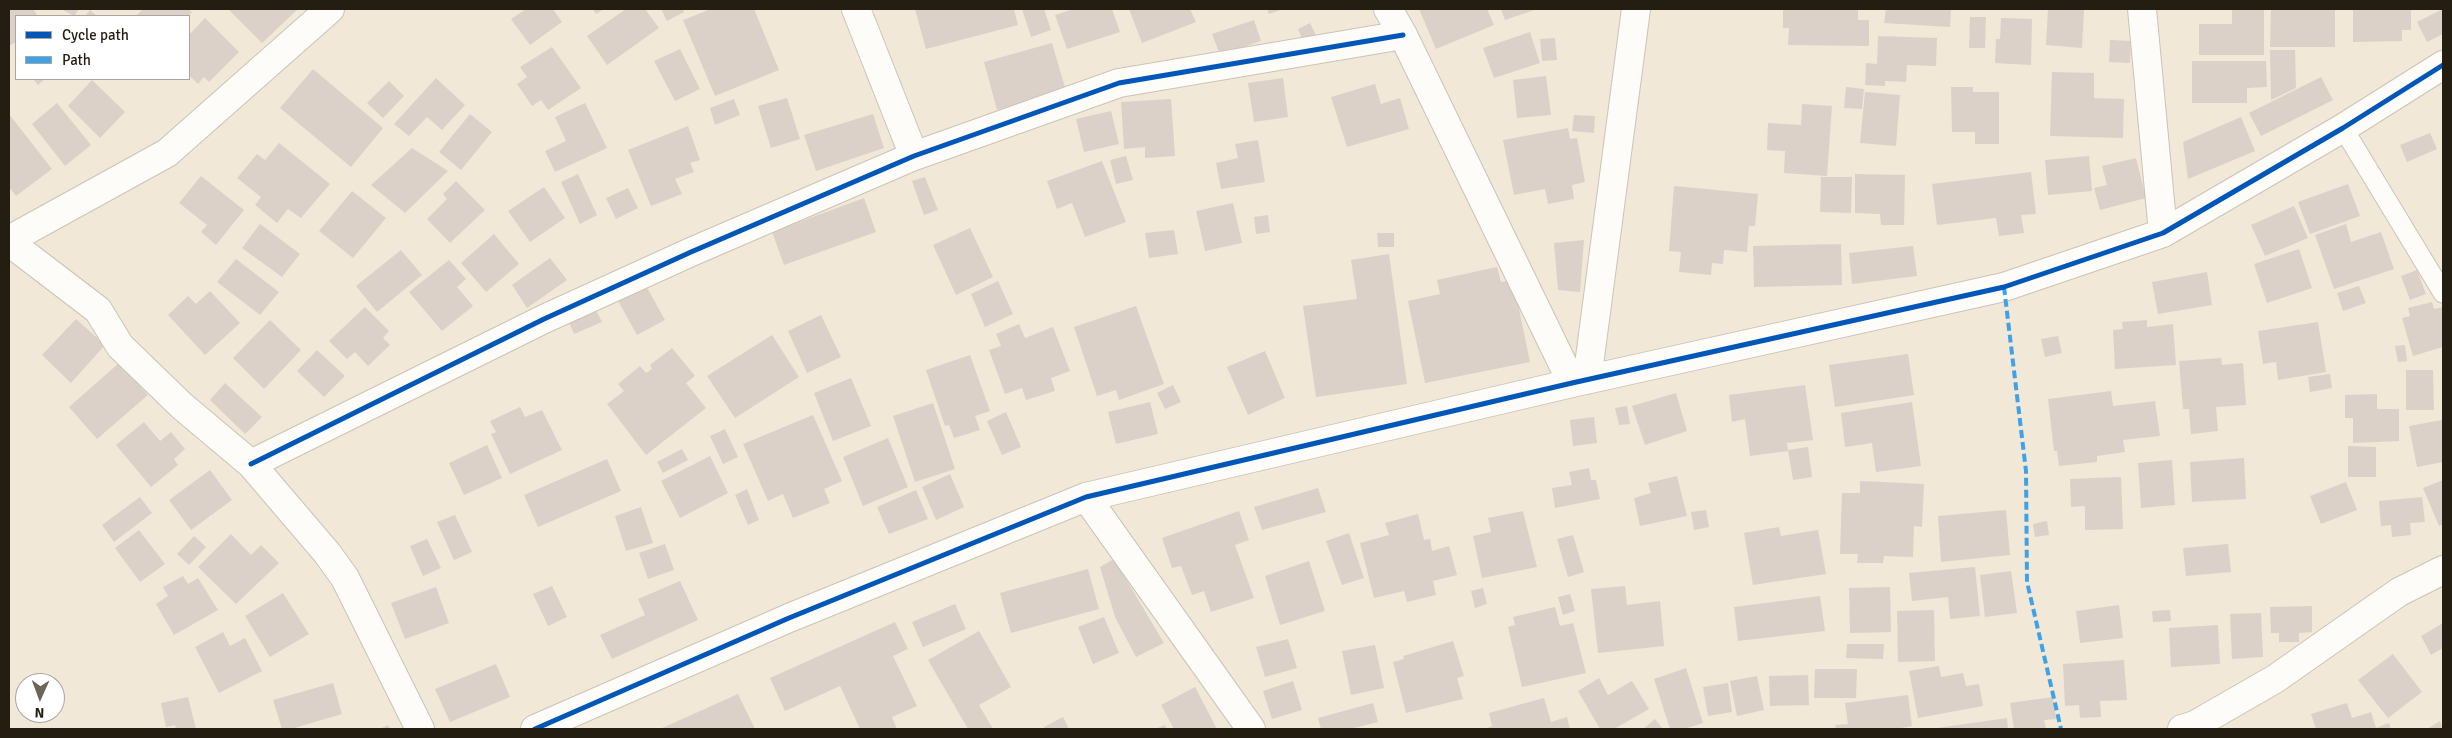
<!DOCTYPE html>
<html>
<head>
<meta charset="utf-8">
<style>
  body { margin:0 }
  #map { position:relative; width:2452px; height:738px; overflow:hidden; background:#f1e8d7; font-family:Signika,sans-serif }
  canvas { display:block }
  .frame { position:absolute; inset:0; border:10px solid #231d12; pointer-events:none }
  .legend { position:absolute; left:15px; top:15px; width:175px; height:65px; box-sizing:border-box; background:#fff; border:1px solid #a7a5a0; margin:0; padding:6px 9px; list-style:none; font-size:15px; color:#231d12 }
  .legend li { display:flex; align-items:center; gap:10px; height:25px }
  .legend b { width:25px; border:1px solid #a7a5a0 }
  .north { position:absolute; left:15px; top:673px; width:50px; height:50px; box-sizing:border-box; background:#fff; border:1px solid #a7a5a0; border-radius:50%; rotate:182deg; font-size:14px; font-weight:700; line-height:20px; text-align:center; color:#231d12 }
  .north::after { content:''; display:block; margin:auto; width:18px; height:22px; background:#6b6457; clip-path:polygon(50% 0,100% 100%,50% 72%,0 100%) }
</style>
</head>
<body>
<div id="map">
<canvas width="2452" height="738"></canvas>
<div class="frame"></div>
<ul class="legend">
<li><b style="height:6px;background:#0057b8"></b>Cycle path</li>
<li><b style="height:6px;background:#3ea2ea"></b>Path</li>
</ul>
<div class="north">N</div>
</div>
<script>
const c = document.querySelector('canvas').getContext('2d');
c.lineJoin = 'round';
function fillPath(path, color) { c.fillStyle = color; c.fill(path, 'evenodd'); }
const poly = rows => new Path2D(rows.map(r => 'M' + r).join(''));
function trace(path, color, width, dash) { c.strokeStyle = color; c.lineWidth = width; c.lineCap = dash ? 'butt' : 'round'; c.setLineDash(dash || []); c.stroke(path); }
fillPath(poly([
  [11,9,33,9,38,16,16,16,16,42,9,46,9,10],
  [61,9,79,9,74,16],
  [143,9,188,9,192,12,188,16,136,16],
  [228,9,298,9,262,43],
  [526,9,553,9,562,22,530,45,511,19],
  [593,9,604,9,596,14],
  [626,9,645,9,659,28,607,65,587,36],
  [661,9,683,9,684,12,667,21],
  [711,9,754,9,779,70,715,96,683,20],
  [915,9,1014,9,1018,25,926,49],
  [1022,9,1044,9,1051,30,1031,37],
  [1073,9,1112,9,1120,32,1067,49,1055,15],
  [1129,9,1190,9,1196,22,1142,43],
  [1267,9,1283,9,1269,14],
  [1419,9,1487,9,1494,25,1436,49],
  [1501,9,1537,9,1505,20],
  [1783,9,1858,9,1858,20,1869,20,1869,46,1788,45,1789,28,1783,28],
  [1886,9,1951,9,1950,27,1884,23],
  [2048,9,2084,9,2082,48,2046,45],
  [2232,9,2264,9,2264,55,2199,55,2199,24,2232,24],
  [2271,9,2335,9,2335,47,2270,47],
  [2353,9,2411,9,2411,30,2402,30,2402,41,2353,42],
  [2443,9,2443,34,2427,42,2417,22],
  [90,10,97,16,85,16],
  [1970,17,1986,17,1985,48,1969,48],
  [205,18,239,52,209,82,204,77,198,84,189,75,189,35],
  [2001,18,2032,19,2031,65,1995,63,1996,39,2000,39],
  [1254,20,1261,41,1220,55,1212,34],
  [1310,23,1317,37,1304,43,1298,29],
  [1530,32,1540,63,1494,78,1483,48],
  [1878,36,1937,38,1936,66,1907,65,1906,82,1885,81,1885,86,1865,85,1866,63,1877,64],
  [1555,38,1557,60,1542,61,1540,39],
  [2110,40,2131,41,2130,63,2109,62],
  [1052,43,1066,91,997,110,984,62],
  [552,47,581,88,548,110,541,100,532,106,517,84,527,77,520,67],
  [680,49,700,89,675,101,654,61],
  [2270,50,2295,50,2296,88,2271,100],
  [2192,61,2266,61,2267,87,2247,88,2247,103,2192,103],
  [313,69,383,128,351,167,280,108],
  [2052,72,2094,73,2094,98,2124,99,2123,138,2050,136],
  [1546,76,1551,115,1517,118,1513,80],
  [2321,77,2333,100,2261,136,2249,113],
  [436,78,465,105,442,130,427,117,409,136,394,124],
  [1283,78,1288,117,1254,122,1248,83],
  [33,79,45,79,38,85],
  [92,80,125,112,100,138,68,106],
  [389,81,404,96,383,118,367,103],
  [1375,84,1381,104,1400,98,1409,129,1347,147,1331,97],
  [1846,87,1864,89,1862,109,1844,108],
  [1951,87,1973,87,1973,92,1999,92,1999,144,1975,144,1975,132,1952,132],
  [1865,92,1900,95,1896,146,1860,143],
  [787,98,800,139,771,148,758,106],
  [734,99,740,115,715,125,710,108],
  [1171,99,1175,156,1145,158,1145,147,1124,149,1121,102],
  [57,103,91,145,65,166,32,124],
  [585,103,607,148,555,172,545,151,566,141,555,117],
  [1802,104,1832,106,1827,176,1784,173,1785,151,1767,150,1768,123,1801,125],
  [1111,111,1119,144,1084,152,1076,119],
  [9,114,52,169,16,196,9,187],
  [470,114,492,132,461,170,439,152],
  [873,114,884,148,816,171,804,135],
  [1574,115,1595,116,1594,133,1572,131],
  [2241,117,2255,151,2188,179,2183,142],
  [688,126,700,160,690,163,694,172,675,179,682,194,651,206,628,150],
  [1568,128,1570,139,1577,138,1585,182,1572,185,1574,199,1548,204,1545,189,1514,195,1503,140],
  [2430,133,2437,149,2407,162,2400,145],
  [1258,140,1265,182,1221,189,1216,163,1238,158,1235,144],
  [279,143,330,184,301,218,288,209,277,223,255,205,261,197,237,178,257,154,265,160],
  [412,148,448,171,405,213,371,185],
  [1126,156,1133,180,1116,184,1110,160],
  [2089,156,2092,191,2048,195,2045,160],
  [2136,158,2146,198,2100,210,2094,188,2107,185,2102,166],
  [1102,161,1126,222,1085,237,1072,203,1057,209,1047,181],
  [2031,172,2036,214,2021,215,2024,233,1999,236,1996,218,1937,225,1932,184],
  [578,174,597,215,580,224,561,182],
  [1855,174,1905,175,1904,225,1881,225,1880,214,1855,213],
  [201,176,244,210,216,245,201,232,207,225,179,203],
  [925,177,938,210,924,215,912,181],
  [1821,177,1852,177,1851,213,1820,212],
  [456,181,485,210,450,243,427,219,447,199,443,194],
  [2348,184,2360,216,2310,234,2298,202],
  [1674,186,1758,194,1755,226,1749,226,1747,252,1724,250,1723,264,1712,263,1711,275,1679,272,1681,252,1669,251],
  [544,187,565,218,530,242,508,211],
  [628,188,638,208,616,219,606,198],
  [352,191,386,218,353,258,319,231],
  [864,198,876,232,784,265,772,232],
  [1233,203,1242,243,1205,251,1196,211],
  [2294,206,2308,238,2265,256,2251,225],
  [1268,215,1270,232,1256,234,1254,217],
  [260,224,300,254,282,277,242,248],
  [2346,224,2351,242,2381,232,2394,269,2334,289,2315,235],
  [970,228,993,277,956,295,933,245],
  [1174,230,1178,254,1149,258,1145,233],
  [1377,233,1394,233,1394,247,1378,247],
  [494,234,519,264,486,292,461,263],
  [1584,240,1580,292,1558,290,1554,243],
  [1841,244,1842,285,1754,287,1753,246],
  [1913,246,1917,276,1852,284,1849,253],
  [2299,249,2312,288,2267,303,2254,264],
  [401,250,422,275,377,312,356,286],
  [1389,254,1407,384,1316,397,1303,306,1357,299,1351,260],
  [550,258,567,280,527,308,512,285],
  [236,259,279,292,260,315,217,282],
  [449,260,466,279,457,287,473,306,442,331,409,292],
  [1497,267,1501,282,1513,280,1530,362,1425,383,1408,301,1440,294,1437,280],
  [2417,270,2426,294,2410,300,2401,276],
  [2207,272,2212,305,2158,314,2152,282],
  [998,281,1013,314,985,327,971,294],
  [645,284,665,320,637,335,617,299],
  [2359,286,2366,303,2343,311,2337,293],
  [210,291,240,323,205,355,168,315,188,296,196,304],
  [2432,302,2434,309,2443,307,2443,347,2413,356,2402,318,2410,316,2408,308],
  [1136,306,1164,384,1119,400,1116,390,1097,396,1074,327],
  [365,307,389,331,383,338,390,345,368,366,355,352,347,359,329,341],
  [595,308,602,322,574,334,568,320],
  [821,315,841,357,807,373,788,331],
  [76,319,105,345,71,383,42,355],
  [270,320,301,350,264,389,233,358],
  [2147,320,2147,327,2173,324,2176,365,2115,369,2113,330,2123,329,2122,322],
  [2318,322,2326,372,2278,380,2276,362,2263,364,2258,331],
  [1019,324,1025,338,1053,327,1070,371,1051,378,1055,391,1026,400,1022,388,1005,394,989,350,1001,346,996,334],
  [772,335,799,377,735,418,707,376],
  [2058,336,2062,353,2045,357,2041,339],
  [2405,345,2407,361,2398,362,2395,346],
  [672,348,695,376,686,383,706,408,646,455,607,404,624,391,618,384,640,366,646,373,652,369,650,365],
  [317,350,345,376,324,397,297,371],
  [1265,351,1285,398,1248,415,1227,367],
  [1908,354,1914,395,1835,407,1829,365],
  [970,355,990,411,975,416,980,430,954,438,949,425,945,426,926,370],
  [2221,358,2222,365,2243,363,2246,405,2216,407,2218,431,2191,434,2189,409,2183,409,2179,361],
  [119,363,148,395,97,439,69,407],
  [2406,370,2433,370,2434,410,2406,410],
  [2330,374,2332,388,2310,392,2308,377],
  [851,378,871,426,833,441,814,393],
  [225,383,262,417,245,434,210,400],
  [1173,385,1181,402,1165,409,1157,393],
  [1805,385,1813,440,1787,443,1788,451,1750,456,1745,419,1732,422,1729,395],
  [2111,391,2113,406,2155,401,2160,436,2123,440,2125,452,2097,456,2097,462,2059,466,2057,451,2054,451,2048,399],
  [1676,393,1687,431,1645,445,1632,406],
  [2377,394,2377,409,2399,409,2399,441,2353,443,2353,418,2345,418,2345,395],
  [1150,402,1158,434,1116,444,1108,412],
  [1912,402,1921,466,1876,472,1872,443,1845,447,1841,413],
  [933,403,955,469,915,482,893,416],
  [1627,406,1630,424,1619,425,1615,408],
  [520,407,525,417,542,410,562,450,510,474,491,434,496,432,490,421],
  [1006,412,1021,447,1002,455,987,421],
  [813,415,842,481,824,489,830,503,793,518,783,494,768,501,743,444],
  [1594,417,1597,443,1573,446,1570,420],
  [2442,420,2443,462,2417,467,2409,426],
  [144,422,160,441,171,432,185,449,174,459,178,465,151,487,116,445],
  [725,429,738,457,723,464,710,436],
  [888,438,908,487,863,506,843,457],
  [487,445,502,478,464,495,449,463],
  [2348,446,2376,447,2376,477,2348,477],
  [1808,447,1812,477,1793,480,1788,450],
  [682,449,688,460,663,473,657,462],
  [710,456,728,493,680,518,661,481],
  [2244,458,2246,499,2192,502,2190,462],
  [607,459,621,491,538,527,524,495],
  [2172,460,2175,505,2141,508,2138,463],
  [1589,468,1591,480,1596,480,1600,499,1555,508,1552,488,1572,485,1569,472],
  [210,470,232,500,191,530,169,500],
  [950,474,964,507,936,520,922,487],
  [1677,476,1687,516,1640,526,1634,498,1651,493,1648,483],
  [2121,477,2123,529,2085,530,2085,506,2071,507,2070,479],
  [2443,480,2443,524,2439,526,2423,488],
  [1860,481,1924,484,1922,527,1914,526,1913,557,1884,556,1883,563,1857,563,1858,554,1840,554,1842,493,1860,493],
  [2346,482,2357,510,2321,524,2310,496],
  [1318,488,1326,512,1262,530,1254,507],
  [747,489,759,520,748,525,735,495],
  [916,490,928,519,889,534,877,507],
  [140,497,152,513,114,542,102,525],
  [2422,497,2425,522,2410,523,2411,535,2392,537,2391,525,2381,526,2379,501],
  [641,507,653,543,626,551,615,516],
  [1706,510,1709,527,1694,530,1691,512],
  [2006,510,2010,555,1941,562,1938,516],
  [1239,511,1249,540,1235,545,1254,598,1211,612,1204,591,1192,595,1181,566,1172,568,1162,538],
  [1523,511,1537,567,1482,578,1473,536,1491,532,1488,518],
  [1418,514,1424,540,1430,539,1432,551,1449,546,1457,575,1433,581,1436,595,1407,602,1404,591,1374,598,1360,543,1389,535,1385,523],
  [455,515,472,552,454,560,437,522],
  [2047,521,2049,535,2035,537,2033,524],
  [1779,527,1781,536,1818,530,1826,574,1753,585,1744,533],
  [139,530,165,564,140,582,115,548],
  [1349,533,1364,578,1342,585,1326,541],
  [231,534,251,555,261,545,279,563,236,604,198,567],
  [1573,535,1584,572,1568,577,1557,539],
  [194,536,206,547,189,565,177,554],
  [427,539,441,568,423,576,410,546],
  [665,544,674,570,648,579,639,553],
  [2228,544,2231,572,2186,576,2183,548],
  [1114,559,1164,643,1136,657,1115,617,1100,567],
  [1309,561,1325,611,1280,625,1265,576],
  [1975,567,1980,616,1950,619,1948,597,1912,601,1909,573],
  [1088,569,1099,609,1011,633,1000,593],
  [2011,571,2017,613,1985,617,1980,575],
  [183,576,188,584,198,578,218,610,174,635,156,604,168,596,163,587],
  [680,581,698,620,612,659,600,635,645,615,638,599],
  [552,586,567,617,548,626,533,594],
  [1625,586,1627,605,1660,601,1664,646,1598,653,1591,589],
  [436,587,449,623,405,639,391,603],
  [1890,587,1891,632,1850,633,1849,588],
  [1483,588,1487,604,1475,608,1471,591],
  [283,593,309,634,270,657,245,616],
  [1570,594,1575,611,1563,615,1558,597],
  [1820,596,1825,631,1738,641,1734,607],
  [955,604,966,629,923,647,912,622],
  [2119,605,2123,638,2080,643,2076,611],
  [2312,606,2312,632,2299,633,2299,642,2279,642,2279,633,2271,633,2270,607],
  [1555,607,1560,626,1573,623,1586,673,1522,687,1508,627,1515,625,1513,617],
  [1934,610,1935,661,1898,662,1897,611],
  [2170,610,2171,621,2153,622,2152,611],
  [2261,613,2263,657,2232,659,2230,614],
  [1104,617,1119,653,1093,664,1078,627],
  [895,622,908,649,893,656,917,706,892,717,897,729,860,729,840,686,785,711,770,678],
  [2443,623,2443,648,2431,655,2421,636],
  [2218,625,2220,664,2171,667,2169,628],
  [979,631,1011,687,979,705,993,729,968,729,928,660],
  [223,632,230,646,245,638,262,671,219,693,195,647],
  [1288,639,1297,668,1265,677,1256,647],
  [1453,641,1464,676,1457,678,1463,699,1406,713,1393,662,1404,659,1403,656],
  [1847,644,1884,644,1883,659,1846,658],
  [1375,645,1384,688,1351,695,1342,651],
  [2393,654,2422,692,2388,718,2358,680],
  [2124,660,2127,700,2100,701,2101,717,2080,718,2079,705,2065,706,2063,664],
  [496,664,510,697,450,722,435,689],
  [1939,666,1941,677,1963,673,1966,686,1979,684,1983,706,1918,718,1909,671],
  [1686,668,1703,723,1684,729,1670,729,1654,679],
  [1815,669,1857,669,1856,698,1814,698],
  [1808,675,1809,705,1770,706,1769,676],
  [1757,676,1764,710,1737,716,1730,681],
  [1599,678,1608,695,1632,681,1649,709,1614,729,1600,729,1578,691],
  [1293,681,1302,710,1272,719,1263,691],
  [333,683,342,714,291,729,282,729,273,700],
  [1728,683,1732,712,1708,716,1703,687],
  [1195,687,1217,729,1174,729,1161,705],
  [738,694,755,729,660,729],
  [1908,695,1912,726,1896,729,1836,729,1835,725,1848,724,1845,703],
  [188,697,196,729,176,729,175,725,166,727,161,703],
  [2053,697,2056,719,2044,720,2046,729,2014,729,2010,703],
  [1544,698,1551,722,1567,717,1570,729,1484,729,1492,726,1489,713],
  [1373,703,1378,722,1350,729,1321,729,1318,718],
  [2347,703,2352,718,2371,712,2376,728,2389,723,2391,729,2316,729,2311,714],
  [1063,717,1069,729,1045,729,1044,727],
  [2007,718,2008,729,1937,729,1937,728],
  [1655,719,1663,729,1643,729],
  [2440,721,2443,729,2427,729],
  [388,725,390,729,380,729],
  [1165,725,1167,729,1155,729]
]), '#dcd1c8');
const lane = poly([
  [2343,128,2443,293]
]);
const street = poly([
  [856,9,914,156],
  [1388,9,1403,35,1572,383],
  [2142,9,2163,233],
  [9,240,167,153,330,9],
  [9,242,98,310,120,346,182,406,251,464,327,553,345,578,420,729],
  [1587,380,1636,9],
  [251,464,544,319,691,252,914,156,1119,83,1403,35],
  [1086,497,1251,729],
  [535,729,789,618,1086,497,1572,383,2004,287,2163,233,2343,128,2443,65],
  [2182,729,2195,725,2275,679,2399,592,2443,570]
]);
trace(lane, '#cbc4b7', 21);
trace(street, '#cbc4b7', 30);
trace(lane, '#fdfcf9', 19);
trace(street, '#fdfcf9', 28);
trace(poly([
  [2004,287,2026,471,2027,582,2061,729]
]), '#3ea2ea', 4, [8, 4]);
trace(poly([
  [251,464,544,319,691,252,914,156,1119,83,1403,35],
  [535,729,789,618,1086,497,1572,383,2004,287,2163,233,2343,128,2443,65]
]), '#0057b8', 5);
</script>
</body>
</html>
